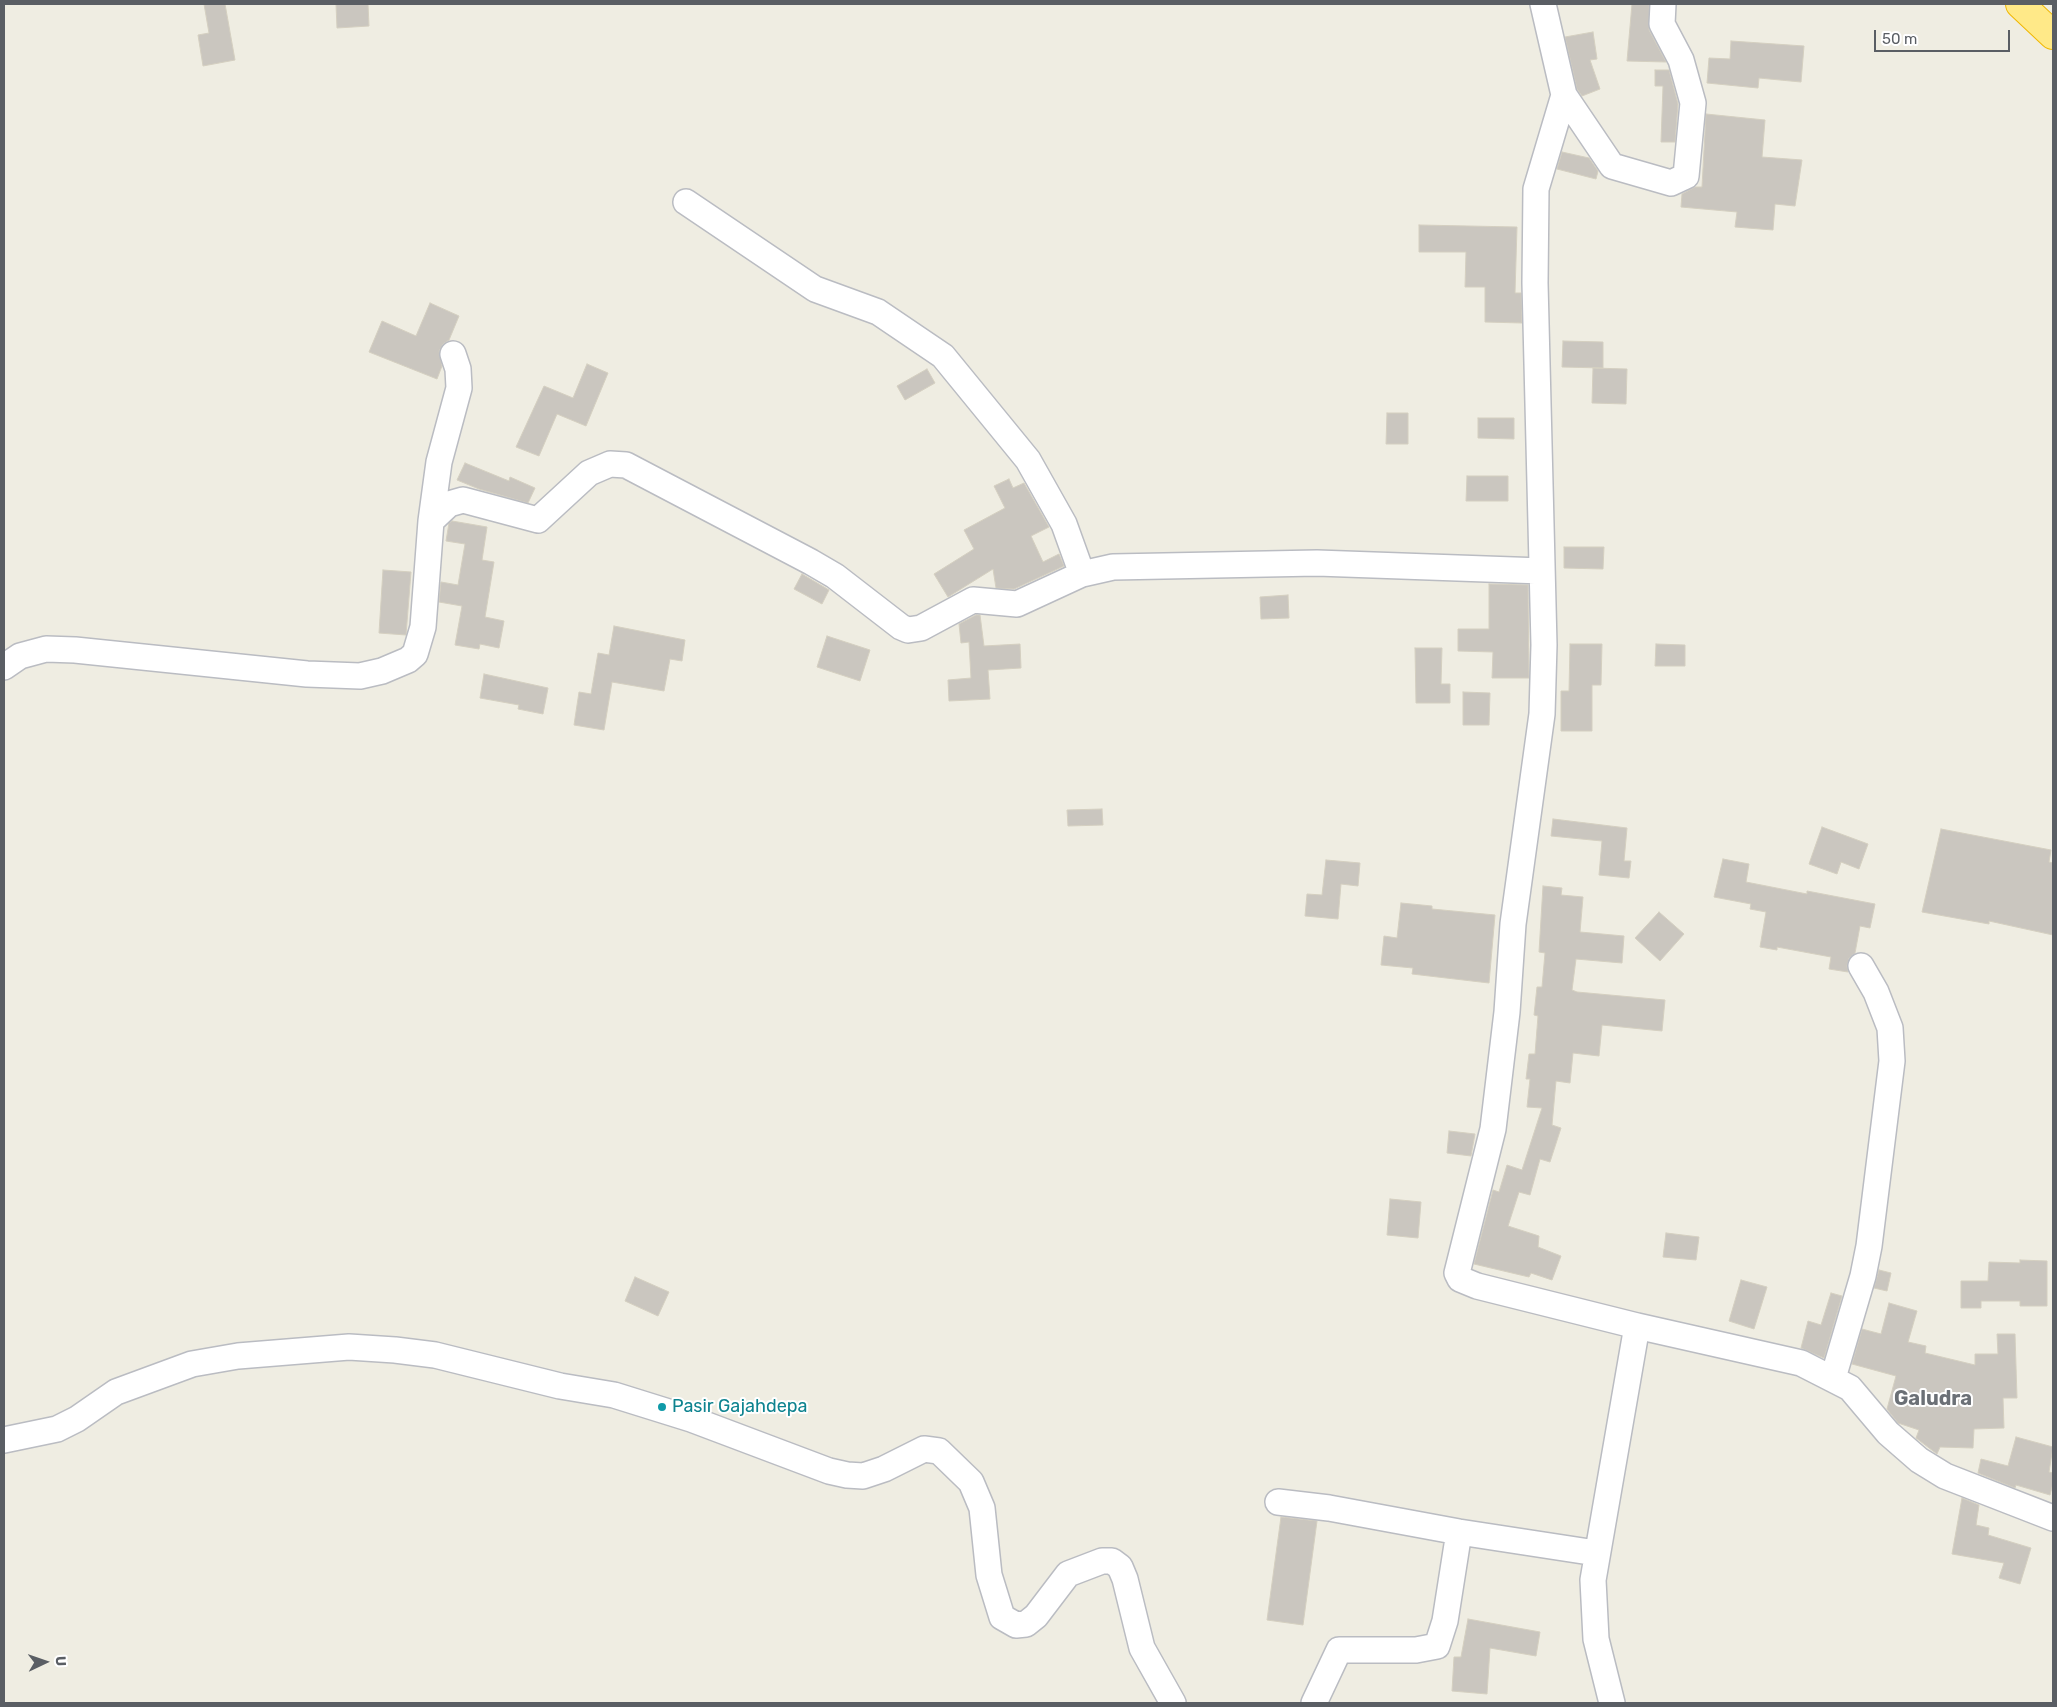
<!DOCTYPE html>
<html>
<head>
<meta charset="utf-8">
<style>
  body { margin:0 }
  #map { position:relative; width:2057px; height:1707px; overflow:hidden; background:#efede2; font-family:Rubik,sans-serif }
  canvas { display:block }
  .frame { position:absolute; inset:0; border:5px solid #5a5e64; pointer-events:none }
  .north { position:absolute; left:20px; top:1637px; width:50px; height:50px; -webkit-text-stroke:4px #fff; paint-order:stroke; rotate:87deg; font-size:14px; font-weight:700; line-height:20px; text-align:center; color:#5a5e64 }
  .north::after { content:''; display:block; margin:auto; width:18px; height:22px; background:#5a5e64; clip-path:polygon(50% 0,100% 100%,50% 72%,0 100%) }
  .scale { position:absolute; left:1874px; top:30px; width:136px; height:22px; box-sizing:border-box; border:2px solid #5a5e64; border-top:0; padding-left:6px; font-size:15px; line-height:18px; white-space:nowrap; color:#5a5e64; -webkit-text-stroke:4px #fff; paint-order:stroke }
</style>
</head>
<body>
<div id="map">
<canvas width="2057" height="1707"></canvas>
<div class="frame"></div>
<div class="north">U</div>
<div class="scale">50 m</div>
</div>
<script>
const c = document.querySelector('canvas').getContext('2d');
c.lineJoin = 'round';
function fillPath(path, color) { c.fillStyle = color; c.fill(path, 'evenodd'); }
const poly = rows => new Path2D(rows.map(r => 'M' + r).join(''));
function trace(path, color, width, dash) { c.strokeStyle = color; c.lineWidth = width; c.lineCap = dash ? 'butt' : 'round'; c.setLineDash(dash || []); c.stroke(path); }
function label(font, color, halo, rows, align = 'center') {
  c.font = font + ' Rubik,sans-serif'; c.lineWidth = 4; c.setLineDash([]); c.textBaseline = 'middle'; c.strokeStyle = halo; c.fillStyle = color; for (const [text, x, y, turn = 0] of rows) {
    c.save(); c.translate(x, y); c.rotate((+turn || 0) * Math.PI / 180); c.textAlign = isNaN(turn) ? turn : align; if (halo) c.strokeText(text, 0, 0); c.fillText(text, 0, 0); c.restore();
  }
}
const building = poly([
  [204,4,225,4,235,60,203,66,198,35,209,33,204,4],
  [336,4,368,4,369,26,337,28,336,4],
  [1632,4,1649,4,1649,30,1666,62,1627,61,1632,4],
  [1593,32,1597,59,1590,60,1600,89,1582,96,1577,89,1565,37,1593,32],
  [1731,41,1804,46,1801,82,1759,78,1758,88,1707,83,1709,58,1730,59,1731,41],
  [1655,70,1669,70,1678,104,1675,142,1661,142,1663,86,1655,86,1655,70],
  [1706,114,1765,120,1762,157,1802,160,1795,206,1775,204,1773,230,1735,227,1737,212,1681,207,1682,194,1695,187,1702,187,1706,114],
  [1562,152,1589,158,1598,171,1596,179,1557,169,1562,152],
  [1419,225,1517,227,1515,293,1521,293,1522,323,1485,322,1485,287,1465,287,1466,252,1419,252,1419,225],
  [430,303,459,316,449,340,443,344,439,351,442,366,437,379,369,352,382,321,416,336,430,303],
  [1563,341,1603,342,1603,368,1562,367,1563,341],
  [587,364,608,373,586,426,557,414,539,456,516,447,544,386,573,398,587,364],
  [1593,368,1627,369,1626,404,1592,403,1593,368],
  [927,369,935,383,905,400,897,386,927,369],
  [1387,413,1408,413,1408,444,1386,444,1387,413],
  [1478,418,1514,418,1514,439,1478,438,1478,418],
  [465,463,509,481,510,477,535,488,528,503,479,489,457,480,465,463],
  [1467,476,1508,476,1508,501,1466,501,1467,476],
  [1009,479,1013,488,1024,483,1049,527,1031,536,1043,562,1059,554,1064,566,1014,589,996,588,993,569,948,597,934,574,974,549,964,530,1005,508,994,486,1009,479],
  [452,521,487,527,482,560,494,562,485,617,504,621,499,648,480,644,479,649,455,645,462,606,439,602,441,582,458,585,465,544,446,541,449,523,452,521],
  [1564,547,1604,547,1603,569,1564,568,1564,547],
  [383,570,411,572,406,635,379,633,383,570],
  [802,574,829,590,822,604,794,589,802,574],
  [1489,584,1528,585,1529,678,1492,678,1493,652,1458,651,1458,629,1489,629,1489,584],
  [1288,595,1289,618,1261,619,1260,597,1288,595],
  [976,615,980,615,984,646,1020,644,1021,668,988,670,990,699,949,701,948,680,971,678,969,642,961,643,959,624,976,615],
  [614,626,685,640,682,661,670,659,664,691,612,682,604,730,574,725,579,692,591,694,598,653,609,655,614,626],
  [827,636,870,650,860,681,817,667,827,636],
  [1570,644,1602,644,1601,685,1592,685,1592,731,1561,731,1561,691,1569,691,1570,644],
  [1656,644,1685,645,1685,666,1655,666,1656,644],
  [1415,648,1442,648,1441,684,1450,684,1450,703,1416,703,1415,648],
  [484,674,548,688,543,714,518,709,519,705,480,698,484,674],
  [1463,692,1490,693,1489,725,1463,725,1463,692],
  [1102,809,1103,825,1068,826,1067,810,1102,809],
  [1553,819,1627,828,1624,861,1631,861,1629,878,1599,875,1602,841,1551,836,1553,819],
  [1822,827,1868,844,1859,869,1841,862,1837,874,1809,864,1822,827],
  [1941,829,2051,850,2049,862,2053,863,2053,935,1989,921,1989,924,1922,912,1941,829],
  [1723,859,1749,864,1746,882,1807,894,1807,891,1875,904,1870,928,1860,926,1855,953,1849,958,1847,966,1848,972,1829,969,1831,957,1777,947,1777,950,1760,947,1766,912,1750,909,1751,904,1714,897,1723,859],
  [1326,860,1360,863,1358,886,1341,884,1338,919,1305,916,1307,894,1322,895,1326,860],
  [1543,886,1562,888,1561,895,1583,897,1580,932,1624,936,1622,963,1576,959,1572,990,1577,992,1665,1000,1662,1031,1602,1025,1599,1056,1573,1053,1570,1083,1556,1081,1552,1125,1561,1128,1550,1162,1540,1159,1530,1195,1519,1192,1508,1226,1539,1236,1538,1247,1561,1256,1552,1280,1531,1273,1529,1277,1474,1264,1493,1190,1499,1192,1507,1165,1522,1170,1542,1108,1527,1107,1530,1079,1526,1079,1529,1054,1535,1054,1538,1016,1534,1015,1537,987,1542,987,1545,953,1539,952,1543,886],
  [1401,903,1432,906,1432,909,1495,915,1489,983,1412,974,1413,968,1381,965,1384,936,1397,938,1401,903],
  [1659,912,1684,934,1660,961,1635,938,1659,912],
  [1449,1131,1475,1134,1471,1156,1447,1153,1449,1131],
  [1390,1199,1421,1202,1418,1238,1387,1235,1390,1199],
  [1666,1233,1699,1237,1696,1260,1663,1257,1666,1233],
  [2020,1260,2047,1261,2047,1306,2020,1306,2020,1301,1981,1301,1981,1308,1961,1308,1961,1281,1988,1281,1989,1262,2020,1263,2020,1260],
  [1879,1270,1891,1273,1887,1291,1874,1288,1879,1270],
  [635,1277,669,1292,658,1316,625,1301,635,1277],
  [1741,1280,1767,1287,1754,1329,1729,1321,1741,1280],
  [1831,1293,1842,1296,1824,1358,1801,1348,1808,1321,1821,1325,1831,1293],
  [1889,1303,1917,1311,1908,1342,1926,1346,1925,1353,1975,1365,1975,1354,1998,1354,1997,1334,2015,1334,2017,1398,2003,1398,2004,1428,1974,1429,1973,1448,1940,1447,1937,1454,1916,1438,1919,1430,1898,1423,1887,1409,1896,1376,1852,1364,1862,1329,1881,1334,1889,1303],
  [2016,1437,2053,1447,2049,1472,2053,1473,2053,1483,2050,1495,2016,1485,2015,1488,1978,1473,1981,1459,2008,1466,2016,1437],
  [1962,1498,1979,1505,1976,1525,1989,1528,1988,1535,2031,1548,2020,1584,1999,1578,2004,1563,1952,1554,1962,1498],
  [1281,1517,1317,1521,1303,1625,1267,1620,1281,1517],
  [1468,1619,1540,1632,1536,1656,1490,1648,1487,1694,1452,1691,1454,1657,1461,1657,1468,1619]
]);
fillPath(building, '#cac6bf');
trace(building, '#d4cfc0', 1);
const minor = poly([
  [1543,4,1564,95,1536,189,1535,283,1544,645,1542,714,1513,924,1507,1012,1493,1129,1457,1273,1460,1279,1477,1286,1637,1326,1593,1580,1596,1639,1612,1703],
  [1564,95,1612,166,1671,183,1686,176,1693,103,1681,60,1662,24,1663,4],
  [686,202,815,289,878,312,943,356,1028,460,1064,524,1082,574],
  [431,521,439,462,459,388,458,369,453,354],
  [4,667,20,656,46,649,75,650,307,674,360,676,382,671,408,660,415,654,423,627,431,521,449,504,463,500,538,520,589,473,610,464,626,465,811,562,835,576,901,627,908,630,921,628,973,600,1017,604,1082,574,1113,567,1317,563,1542,571],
  [1637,1326,1801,1363,1850,1388,1888,1433,1919,1460,1945,1476,2053,1518],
  [1833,1378,1863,1276,1869,1246,1892,1061,1890,1028,1876,992,1861,966],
  [4,1440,57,1429,77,1419,116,1392,192,1364,238,1356,349,1347,395,1350,435,1355,560,1386,614,1395,691,1419,829,1471,847,1475,863,1476,884,1469,924,1449,939,1451,971,1482,982,1508,989,1575,1002,1617,1016,1625,1026,1624,1036,1616,1068,1574,1102,1561,1112,1561,1120,1567,1125,1579,1142,1648,1173,1703],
  [1278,1502,1329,1508,1459,1532,1596,1553],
  [1314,1703,1339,1650,1416,1650,1437,1646,1445,1621,1459,1532]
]);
const highway = poly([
  [2020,4,2053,35]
]);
trace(minor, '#babcc2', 28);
trace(highway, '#f0b700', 30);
trace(minor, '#fff', 25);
trace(highway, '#ffe988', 28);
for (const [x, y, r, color] of [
  [662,1407,5,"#0f9aa8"]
]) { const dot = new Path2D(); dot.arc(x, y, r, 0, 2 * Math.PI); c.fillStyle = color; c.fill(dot); trace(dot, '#fff', 2); }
label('18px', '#0d838f', '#fff', [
  ["Pasir Gajahdepa",672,1407]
], 'left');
label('bold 20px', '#6b7076', '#fff', [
  ["Galudra",1933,1399]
]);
</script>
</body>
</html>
